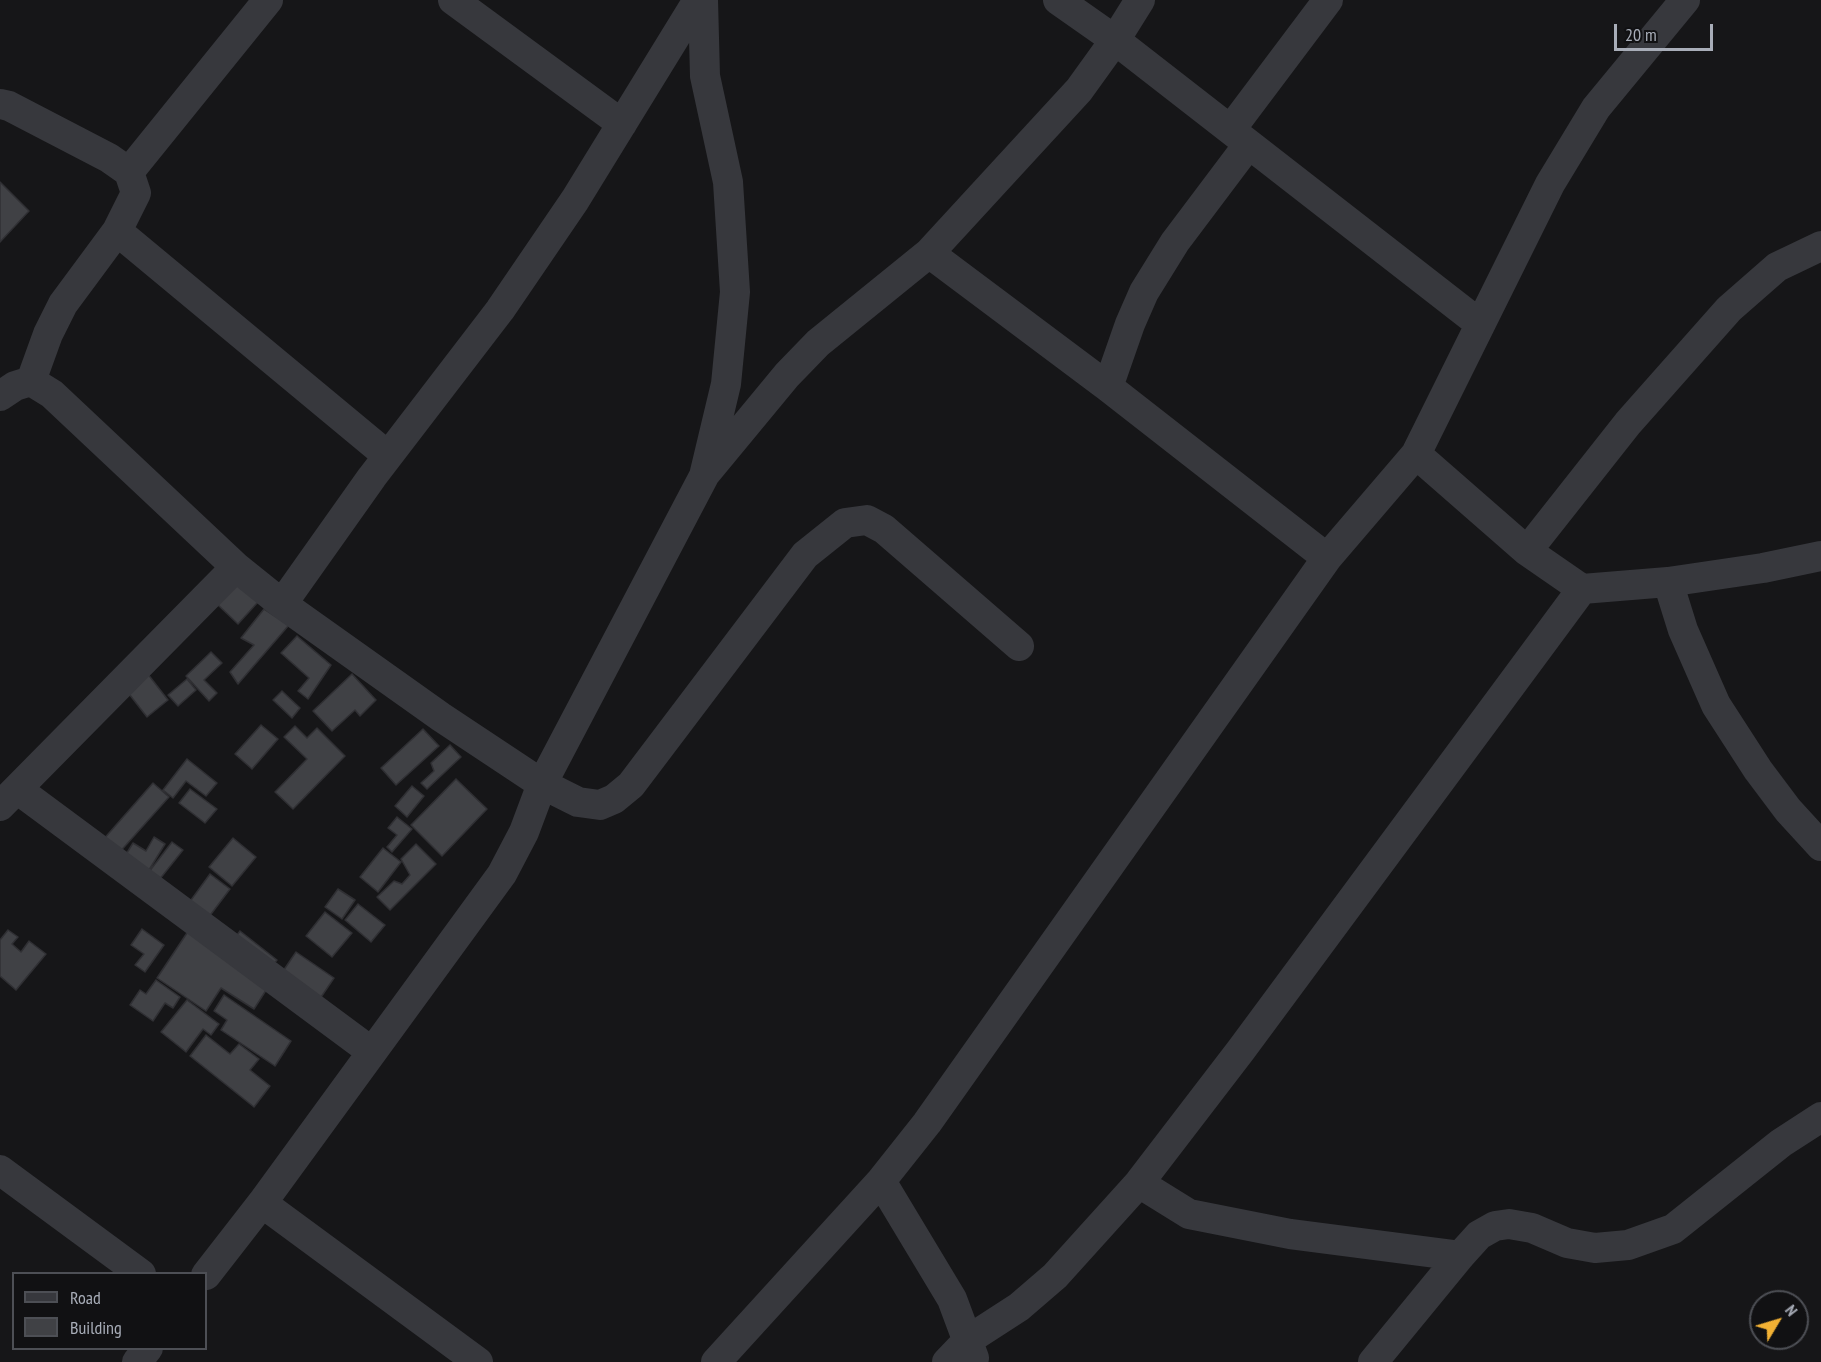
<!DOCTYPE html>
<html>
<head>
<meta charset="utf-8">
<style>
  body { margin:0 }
  #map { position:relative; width:1821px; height:1362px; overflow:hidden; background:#161618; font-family:"PT Sans Narrow",sans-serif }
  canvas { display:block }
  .legend { position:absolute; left:12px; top:1272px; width:195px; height:78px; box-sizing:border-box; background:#111113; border:2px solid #4d4f55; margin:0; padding:8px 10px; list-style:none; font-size:18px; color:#a8adb8 }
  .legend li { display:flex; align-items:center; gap:12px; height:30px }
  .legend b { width:30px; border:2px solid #4d4f55 }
  .north { position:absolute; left:1749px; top:1290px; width:60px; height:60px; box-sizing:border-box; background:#111113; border:2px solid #4d4f55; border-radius:50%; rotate:52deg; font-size:16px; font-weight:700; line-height:24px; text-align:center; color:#a8adb8 }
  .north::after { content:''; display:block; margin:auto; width:21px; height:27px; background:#f2b134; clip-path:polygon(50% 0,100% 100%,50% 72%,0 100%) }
  .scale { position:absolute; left:1614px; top:24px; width:99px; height:27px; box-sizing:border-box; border:3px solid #a8adb8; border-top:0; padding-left:8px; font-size:18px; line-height:21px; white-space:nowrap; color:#a8adb8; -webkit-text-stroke:4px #111113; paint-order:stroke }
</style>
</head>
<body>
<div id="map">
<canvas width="1821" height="1362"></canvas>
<ul class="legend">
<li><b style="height:8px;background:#37383d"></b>Road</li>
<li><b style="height:16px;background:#404145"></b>Building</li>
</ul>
<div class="north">N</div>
<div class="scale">20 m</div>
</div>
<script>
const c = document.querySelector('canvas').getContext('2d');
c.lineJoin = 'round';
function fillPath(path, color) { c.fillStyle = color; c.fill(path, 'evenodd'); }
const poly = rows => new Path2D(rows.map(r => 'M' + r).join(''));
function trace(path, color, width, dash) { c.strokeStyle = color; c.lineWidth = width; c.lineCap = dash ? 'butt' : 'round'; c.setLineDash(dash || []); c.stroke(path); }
const building = poly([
  [0,182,29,211,0,242,0,182],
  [237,582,258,602,238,624,217,604,237,582],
  [264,609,289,625,238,684,230,672,254,645,241,638,264,609],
  [297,636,331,665,308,699,298,691,309,678,281,653,297,636],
  [211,652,222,663,204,680,217,693,209,701,186,676,211,652],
  [147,673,168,700,147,717,126,690,147,673],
  [352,674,376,700,360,716,355,710,332,731,313,711,352,674],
  [187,679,196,690,178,706,168,695,187,679],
  [282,691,300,708,292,718,273,700,282,691],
  [261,725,278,739,252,769,235,754,261,725],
  [295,726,307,738,317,728,345,756,293,809,275,792,307,759,284,737,295,726],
  [423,729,439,746,396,785,381,768,423,729],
  [450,745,461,757,427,789,421,783,434,771,431,763,450,745],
  [187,759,217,783,206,796,186,781,173,798,163,790,187,759],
  [456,779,487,809,442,856,411,825,456,779],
  [153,783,169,797,117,855,102,841,153,783],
  [412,786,424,796,407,817,395,806,412,786],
  [190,789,217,809,205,823,179,803,190,789],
  [397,817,412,829,392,852,387,847,397,835,388,828,397,817],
  [154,837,165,844,149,870,125,856,133,843,146,851,154,837],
  [233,838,256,857,232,886,209,867,233,838],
  [172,842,183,850,155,885,145,877,172,842],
  [416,844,436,864,390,910,377,897,394,881,402,884,410,875,401,859,416,844],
  [383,848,401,862,378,892,360,877,383,848],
  [210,874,230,889,202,926,183,911,210,874],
  [338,889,355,900,342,919,325,907,338,889],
  [358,904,385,925,371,942,345,920,358,904],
  [325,912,352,933,332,957,306,936,325,912],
  [142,929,164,945,145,972,135,965,144,954,131,945,142,929],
  [8,930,18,937,12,944,21,952,29,941,46,954,16,990,0,976,0,940,8,930],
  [189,930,270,984,254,1009,221,988,206,1011,157,978,189,930],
  [240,931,277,960,268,971,232,942,240,931],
  [296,952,334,978,315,1006,277,980,296,952],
  [156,980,180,997,173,1008,165,1003,153,1021,130,1005,140,990,146,994,156,980],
  [224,995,291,1041,275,1066,221,1030,227,1020,214,1011,224,995],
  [187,1000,219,1024,211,1035,203,1029,186,1052,161,1032,187,1000],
  [206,1035,230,1054,239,1044,259,1059,250,1070,270,1086,254,1107,190,1056,206,1035]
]);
fillPath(building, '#404145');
trace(building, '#303034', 1.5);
trace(poly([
  [453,0,622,124],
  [1058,0,1115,40,1480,324],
  [0,104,9,106,109,158,129,172,136,193,117,231,63,304,48,334,31,381],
  [1231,129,1328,0],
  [129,172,268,0],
  [117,231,388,456],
  [929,253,1108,387,1327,558],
  [1108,387,1130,324,1144,292,1175,242,1248,145],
  [0,396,15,386,31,381,52,394,236,567,282,604,441,717,542,784,578,802,600,805,614,799,631,785,805,555,845,523,867,520,884,529,1019,646],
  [1416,454,1527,551,1582,589,1668,582,1763,568,1821,556],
  [706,473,787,375,818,343,929,253,1079,90,1115,40,1140,0],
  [1527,551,1628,423,1729,309,1777,267,1821,246],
  [1668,582,1683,630,1716,705,1758,770,1788,810,1821,846],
  [282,604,372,477,500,310,575,200,698,0],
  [17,789,372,1052],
  [0,806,236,567],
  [0,1170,141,1274],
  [881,1181,952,1299,974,1358],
  [1139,1183,1189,1214,1290,1234,1460,1256],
  [262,1203,478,1362],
  [206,1275,262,1203,502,874,524,832,542,784,704,476,726,384,735,292,728,182,705,76,703,0],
  [137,1362,148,1348],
  [716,1362,881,1181,927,1123,1327,558,1416,454,1550,184,1596,108,1685,0],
  [947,1362,968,1340,1019,1307,1055,1276,1139,1183,1241,1050,1582,589],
  [1373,1362,1460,1256,1479,1235,1495,1226,1509,1224,1532,1228,1567,1243,1595,1248,1628,1245,1673,1229,1781,1143,1821,1117]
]), '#37383d', 30);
</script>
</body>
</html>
